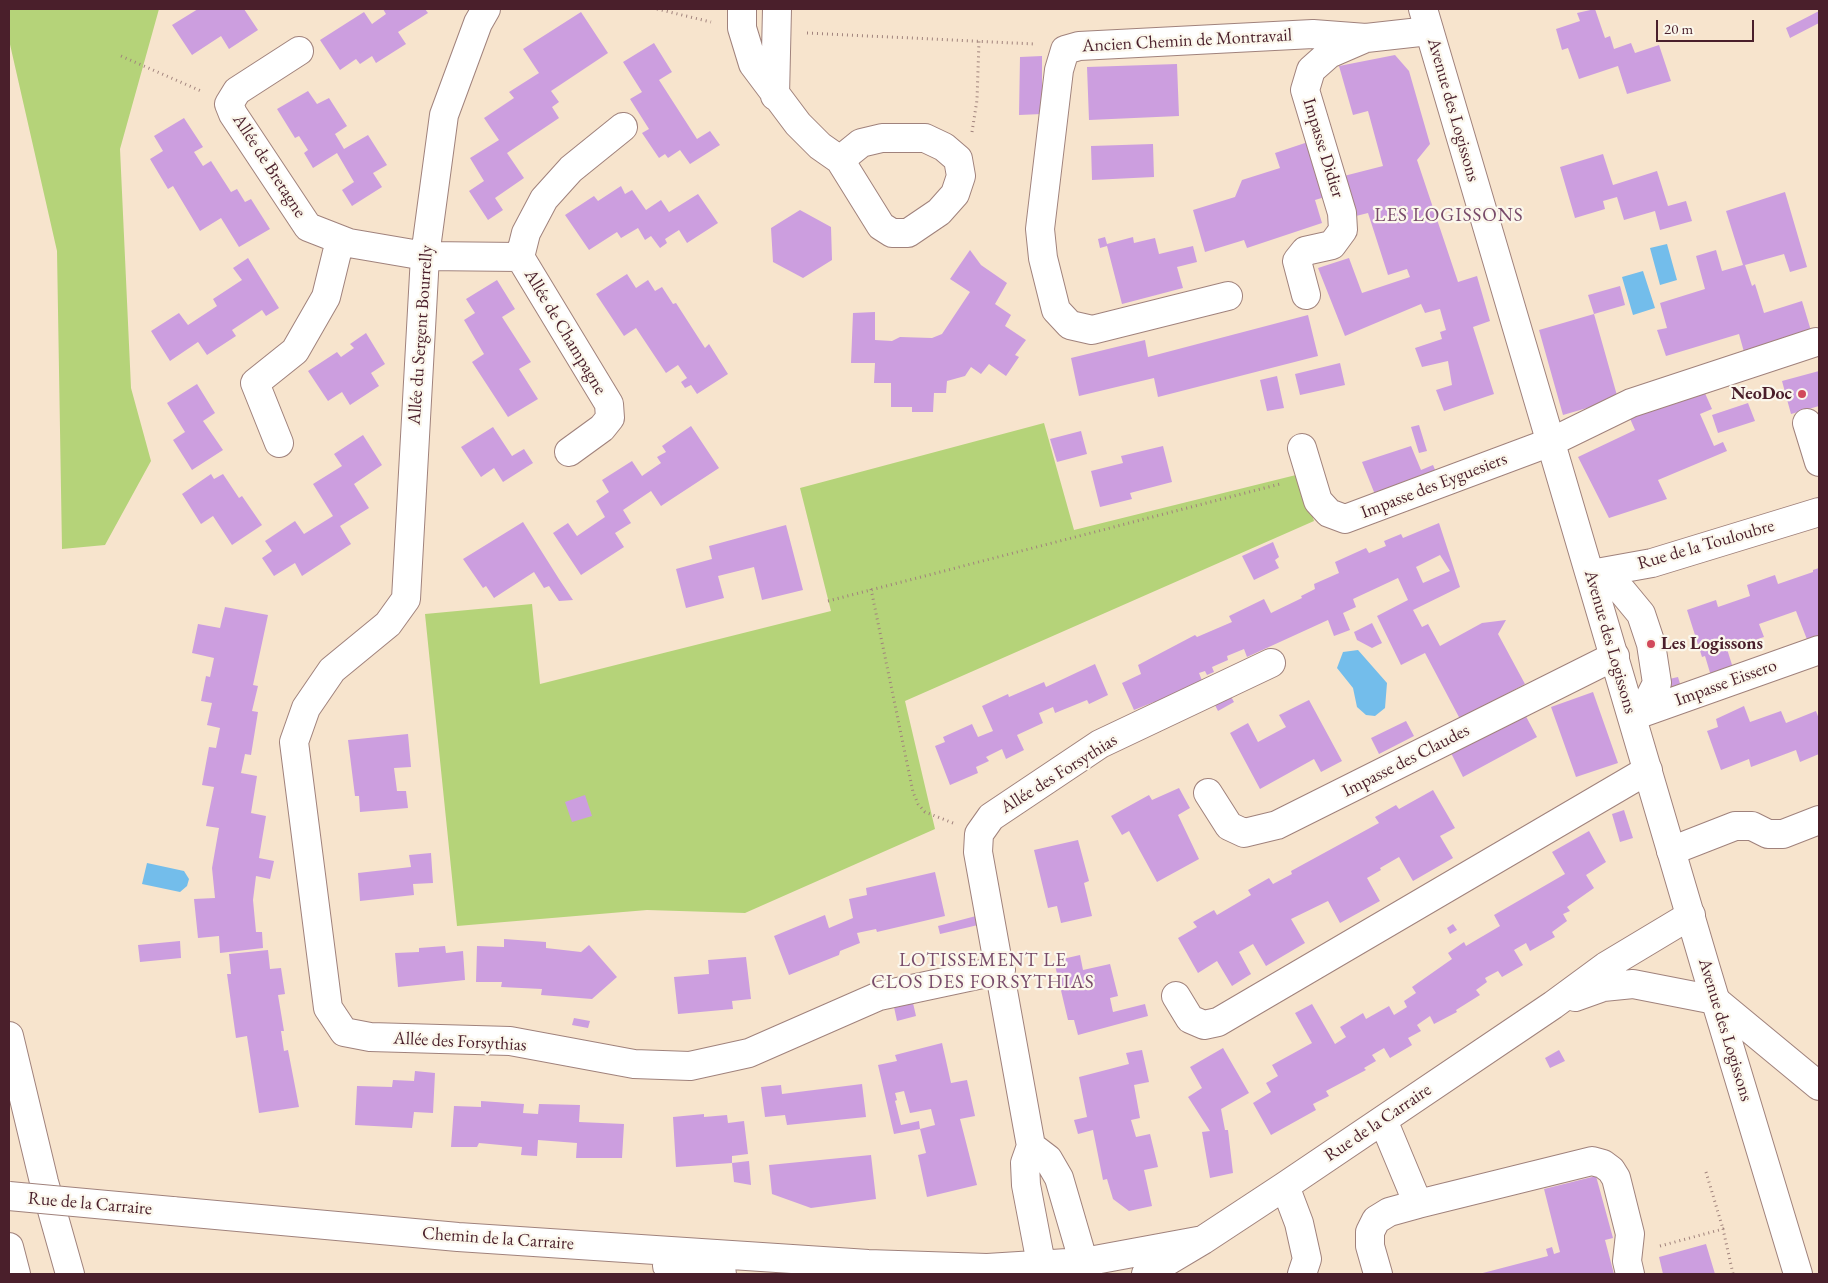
<!DOCTYPE html>
<html>
<head>
<meta charset="utf-8">
<style>
  body { margin:0 }
  #map { position:relative; width:1828px; height:1283px; overflow:hidden; background:#f7e4cd; font-family:"EB Garamond",serif }
  canvas { display:block }
  .frame { position:absolute; inset:0; border:10px solid #4a1f2b; pointer-events:none }
  .scale { position:absolute; left:1656px; top:20px; width:98px; height:22px; box-sizing:border-box; border:2px solid #4a1f2b; border-top:0; padding-left:6px; font-size:15px; line-height:18px; white-space:nowrap; color:#4a1f2b; -webkit-text-stroke:4px #fbf7ec; paint-order:stroke }
</style>
</head>
<body>
<div id="map">
<canvas width="1828" height="1283"></canvas>
<div class="frame"></div>
<div class="scale">20 m</div>
</div>
<script>
const c = document.querySelector('canvas').getContext('2d');
c.lineJoin = 'round';
function fillPath(path, color) { c.fillStyle = color; c.fill(path, 'evenodd'); }
const poly = rows => new Path2D(rows.map(r => 'M' + r).join(''));
function trace(path, color, width, dash) { c.strokeStyle = color; c.lineWidth = width; c.lineCap = dash ? 'butt' : 'round'; c.setLineDash(dash || []); c.stroke(path); }
function label(font, color, halo, rows, align = 'center') {
  c.font = font + ' "EB Garamond",serif'; c.lineWidth = 4.5; c.setLineDash([]); c.textBaseline = 'middle'; c.strokeStyle = halo; c.fillStyle = color; for (const [text, x, y, turn = 0] of rows) {
    c.save(); c.translate(x, y); c.rotate((+turn || 0) * Math.PI / 180); c.textAlign = isNaN(turn) ? turn : align; if (halo) c.strokeText(text, 0, 0); c.fillText(text, 0, 0); c.restore();
  }
}
fillPath(poly([
  [9,9,159,9,120,149,131,388,151,461,105,545,62,549,57,251,9,40],
  [1044,423,1074,530,1300,474,1314,521,905,701,935,829,745,913,647,910,457,926,425,614,532,604,540,684,831,611,800,488]
]), '#b5d379');
fillPath(poly([
  [1667,244,1677,280,1660,285,1650,248],
  [1643,271,1655,308,1633,315,1622,277],
  [1358,650,1387,683,1385,708,1375,716,1366,715,1357,707,1353,688,1337,668,1343,652],
  [147,863,184,871,189,879,187,886,180,892,142,884]
]), '#73bdeb');
fillPath(poly([
  [198,9,244,9,258,30,229,49,221,36,192,55,172,25],
  [383,9,425,9,428,13,398,32,406,44,376,63,372,56,360,64,356,59,340,70,320,40,364,12,372,24,386,14],
  [1595,9,1605,38,1610,36,1614,49,1631,43,1635,53,1659,45,1671,81,1627,94,1618,66,1579,79,1568,48,1562,50,1556,29,1580,21,1577,13],
  [1819,11,1819,23,1790,38,1786,28],
  [581,12,608,53,551,91,559,102,552,107,559,118,507,153,524,178,495,198,503,210,488,220,469,191,484,181,470,158,499,140,484,118,514,98,509,92,539,73,523,49],
  [654,43,672,72,659,80,697,139,710,131,720,145,690,164,680,150,668,158,665,154,659,158,642,133,649,129,630,99,642,92,623,62],
  [1395,55,1409,71,1430,144,1417,160,1458,282,1477,276,1490,321,1473,327,1494,394,1444,411,1436,390,1452,385,1448,361,1422,367,1415,348,1442,339,1440,332,1446,330,1440,309,1425,313,1421,304,1345,336,1318,268,1349,258,1362,293,1410,277,1407,269,1388,275,1368,213,1352,217,1340,177,1383,166,1368,111,1353,115,1339,66],
  [1042,56,1042,114,1019,115,1020,57],
  [1177,64,1179,116,1089,120,1087,67],
  [308,91,317,104,329,98,347,126,335,134,344,149,368,135,387,165,373,173,382,187,352,206,342,190,354,182,337,153,313,168,304,153,308,150,299,136,295,138,277,109],
  [184,118,203,147,194,152,203,166,211,161,231,192,237,189,245,202,251,199,270,229,239,247,221,218,200,231,173,186,168,189,150,159,163,151,154,136],
  [1308,142,1325,197,1315,200,1322,223,1247,248,1244,240,1205,252,1193,210,1235,197,1242,180,1280,168,1275,153],
  [1153,144,1154,177,1092,180,1091,146],
  [1603,154,1613,185,1657,171,1668,206,1686,201,1692,221,1660,230,1655,211,1624,220,1617,197,1603,201,1605,209,1575,218,1560,167],
  [621,186,625,194,632,190,646,210,661,200,669,212,698,194,718,223,687,243,679,230,665,239,667,243,660,248,651,236,645,240,638,228,621,238,617,232,589,250,565,215,594,196,598,201],
  [1785,192,1807,267,1790,272,1784,254,1745,265,1752,286,1755,284,1764,313,1802,301,1812,334,1744,352,1739,334,1666,356,1657,330,1667,328,1660,303,1705,289,1696,256,1716,250,1722,271,1743,265,1726,211],
  [800,210,831,227,832,260,803,278,773,262,771,228],
  [1105,237,1107,244,1133,237,1134,243,1155,238,1159,254,1193,246,1197,262,1177,267,1183,288,1122,304,1107,246,1100,248,1098,239],
  [970,250,981,265,1007,283,995,304,1011,315,1005,326,1026,340,1015,355,1019,357,1006,376,989,364,981,374,971,367,965,376,947,381,946,393,934,393,933,412,912,412,912,407,891,407,891,383,874,383,875,363,851,363,853,313,875,312,875,340,892,341,900,337,932,338,942,334,970,292,950,279],
  [248,258,279,308,266,316,262,310,232,330,236,336,207,355,198,342,170,361,151,331,179,313,188,325,217,306,213,299,242,280,233,268],
  [627,274,636,288,648,280,655,291,662,287,673,304,676,303,705,348,709,344,728,374,697,394,691,385,685,388,681,382,687,378,678,365,666,373,636,328,624,336,596,294],
  [497,280,515,309,502,317,531,362,519,369,538,399,508,417,472,362,484,354,464,320,475,313,466,299],
  [1620,286,1625,305,1594,314,1588,295],
  [1594,314,1618,399,1563,415,1539,330],
  [1308,315,1318,356,1158,397,1154,378,1079,396,1071,358,1145,340,1148,357],
  [366,333,385,364,371,373,379,386,350,405,342,392,328,401,308,371,337,352,341,357,354,348,350,344],
  [1340,363,1345,385,1300,395,1295,374],
  [1819,371,1819,406,1791,414,1782,381],
  [1277,376,1284,408,1267,411,1260,380],
  [197,384,215,413,203,421,223,450,192,470,173,440,185,432,167,403],
  [1704,391,1712,409,1700,414,1714,446,1723,442,1727,451,1658,480,1667,499,1609,518,1578,457,1635,430,1628,414,1671,395,1675,404],
  [1748,403,1755,421,1718,433,1712,415],
  [1419,425,1427,451,1419,453,1411,427],
  [691,426,719,468,661,506,651,491,623,510,631,523,615,533,624,547,581,575,553,533,568,523,577,536,605,517,596,501,609,492,602,480,632,461,642,476,661,463,657,457,666,452,662,446],
  [493,427,512,456,524,449,533,463,503,482,494,468,481,477,461,447],
  [1081,431,1087,454,1057,462,1050,439],
  [363,435,382,465,354,484,369,508,340,526,351,544,302,576,295,563,274,576,262,558,272,551,265,541,295,521,304,534,333,516,313,484,342,466,334,454],
  [1163,446,1172,482,1130,493,1132,499,1100,507,1091,471,1123,463,1121,456],
  [1411,446,1421,470,1433,465,1436,472,1376,497,1362,462],
  [211,474,214,479,223,474,239,498,242,496,262,525,232,545,213,516,201,524,182,494],
  [523,522,559,579,573,600,559,601,549,586,544,588,534,572,494,598,486,586,483,588,463,559],
  [1439,523,1460,587,1413,610,1422,627,1428,624,1440,646,1482,623,1506,620,1498,634,1525,684,1460,719,1425,653,1401,665,1377,616,1408,600,1398,578,1353,599,1356,607,1343,613,1350,630,1334,636,1328,620,1247,657,1244,649,1227,656,1228,660,1212,667,1214,672,1207,675,1205,671,1199,673,1203,683,1165,698,1164,703,1157,706,1154,702,1134,710,1122,683,1141,674,1138,665,1195,635,1197,637,1232,622,1229,616,1264,599,1271,613,1302,598,1301,596,1315,589,1314,584,1339,573,1335,562,1366,548,1369,553,1386,546,1384,541,1401,534,1403,538],
  [1440,555,1450,571,1423,583,1416,567],
  [786,525,803,590,762,600,754,567,718,576,724,598,686,608,676,569,712,559,709,546],
  [1273,542,1279,557,1275,560,1279,568,1254,580,1242,556],
  [1819,568,1819,638,1808,642,1796,611,1759,624,1764,637,1727,649,1733,668,1711,676,1705,656,1702,657,1687,610,1716,600,1718,607,1750,596,1747,585,1775,575,1778,584,1813,572,1813,570],
  [225,607,268,615,253,685,258,686,252,711,258,712,251,755,245,754,241,773,257,776,251,813,266,816,259,858,274,861,270,879,256,876,253,900,256,932,262,932,263,948,220,953,219,936,198,938,194,899,215,898,212,868,219,828,206,826,214,787,202,785,209,747,216,748,220,728,207,725,212,703,201,701,206,676,210,677,214,658,192,653,198,624,220,628],
  [1372,623,1382,643,1372,648,1357,640,1354,632],
  [1095,664,1108,695,1089,704,1087,700,1055,713,1053,707,1039,713,1043,723,1017,735,1024,750,1006,759,1002,749,986,757,989,761,976,767,978,773,950,785,935,746,945,742,943,737,972,724,978,737,993,731,982,706,1008,694,1009,697,1044,682,1046,687],
  [1678,677,1681,687,1665,692,1665,680],
  [1228,691,1234,702,1218,711,1212,699],
  [1593,692,1618,763,1576,777,1551,707],
  [1309,700,1342,761,1321,772,1314,759,1260,789,1230,733,1248,723,1258,742,1286,727,1279,715],
  [1744,706,1750,722,1781,711,1786,723,1816,711,1819,719,1819,754,1800,762,1796,750,1751,767,1749,759,1721,770,1707,731,1718,727,1716,719],
  [1522,709,1537,737,1463,777,1450,751],
  [1406,721,1414,736,1379,754,1371,738],
  [408,734,411,767,394,768,397,791,406,791,408,808,360,812,359,796,355,796,348,740],
  [1179,788,1190,808,1178,815,1199,859,1157,882,1129,831,1122,835,1111,816,1149,795,1152,800],
  [1433,790,1455,828,1440,836,1453,858,1413,881,1399,857,1380,868,1381,870,1367,878,1380,901,1340,923,1328,901,1291,919,1305,943,1266,966,1253,944,1239,952,1251,974,1232,986,1217,961,1198,973,1178,938,1197,927,1193,922,1214,910,1217,915,1251,895,1248,890,1269,878,1273,884,1292,874,1291,871,1379,823,1375,817,1396,805,1399,809],
  [585,795,592,816,572,822,565,802],
  [1624,810,1633,838,1620,842,1612,814],
  [1589,831,1606,862,1586,875,1594,888,1567,907,1570,911,1563,914,1567,921,1552,932,1555,937,1530,951,1526,943,1514,950,1523,965,1502,977,1498,971,1485,978,1487,982,1476,990,1480,995,1456,1010,1457,1012,1434,1024,1430,1016,1417,1025,1421,1031,1408,1038,1412,1045,1390,1058,1384,1048,1372,1055,1376,1061,1364,1068,1366,1070,1326,1091,1329,1096,1313,1104,1316,1110,1271,1135,1253,1103,1271,1092,1266,1083,1278,1076,1272,1065,1312,1043,1295,1013,1312,1004,1335,1044,1346,1037,1340,1027,1363,1013,1366,1019,1389,1006,1394,1015,1407,1007,1404,1001,1416,993,1412,987,1452,959,1448,953,1464,942,1466,946,1500,926,1494,915,1565,874,1552,852],
  [1078,840,1089,881,1084,883,1092,916,1061,923,1057,906,1048,908,1034,850],
  [431,853,433,883,413,884,414,895,360,901,358,873,411,867,409,855],
  [935,872,945,916,877,932,876,929,857,933,860,943,840,951,839,955,789,975,774,936,825,915,829,928,853,918,849,899,867,895,866,888],
  [976,916,978,925,940,934,938,926],
  [1453,924,1457,930,1450,934,1447,928],
  [504,939,546,942,546,948,581,952,589,945,617,977,592,999,541,995,542,989,501,987,502,982,476,982,477,946,504,947],
  [180,941,181,958,140,962,138,945],
  [445,946,446,953,463,951,465,980,398,987,395,953,419,952,419,948],
  [268,950,270,969,281,968,285,994,278,995,284,1031,281,1031,284,1051,288,1050,299,1107,259,1113,247,1036,236,1038,227,974,231,974,229,954],
  [1080,955,1083,970,1110,964,1118,996,1110,998,1113,1012,1145,1004,1148,1016,1078,1035,1074,1020,1068,1020,1054,961],
  [746,957,751,999,732,1001,733,1009,678,1014,674,977,709,974,708,960],
  [913,1003,916,1016,897,1021,894,1007],
  [574,1018,590,1021,588,1028,572,1025],
  [942,1043,951,1083,967,1080,975,1116,960,1119,977,1185,927,1197,918,1155,926,1153,920,1129,935,1125,931,1109,910,1113,904,1091,895,1093,897,1100,895,1101,901,1125,919,1121,920,1129,894,1134,878,1065,897,1061,895,1055],
  [1223,1048,1249,1093,1221,1109,1225,1130,1228,1130,1233,1173,1210,1178,1202,1132,1210,1131,1188,1097,1202,1088,1190,1067],
  [1142,1050,1149,1082,1134,1085,1140,1118,1131,1120,1136,1137,1150,1134,1158,1167,1144,1170,1152,1206,1129,1211,1113,1199,1107,1179,1103,1180,1093,1130,1078,1134,1074,1120,1087,1117,1079,1077,1129,1064,1126,1053],
  [1559,1050,1565,1061,1550,1068,1545,1058],
  [415,1071,435,1073,433,1113,414,1112,412,1128,355,1125,357,1086,392,1087,393,1080,414,1081],
  [862,1084,866,1117,787,1125,785,1115,765,1117,761,1087,781,1085,782,1094],
  [481,1101,524,1104,523,1113,538,1114,539,1104,580,1105,579,1122,624,1124,622,1158,576,1158,577,1143,538,1140,537,1156,521,1155,522,1147,479,1143,477,1147,451,1147,454,1106,481,1107],
  [704,1114,704,1117,727,1115,728,1123,744,1121,748,1154,732,1156,732,1163,676,1167,673,1117],
  [871,1155,876,1199,811,1208,772,1194,769,1165],
  [749,1161,751,1185,734,1182,732,1163],
  [1596,1176,1613,1238,1605,1240,1614,1274,1479,1274,1548,1256,1546,1249,1552,1247,1554,1254,1560,1252,1544,1189],
  [1706,1244,1715,1274,1663,1274,1659,1257]
]), '#cc9edf');
const minor = poly([
  [486,9,478,23,444,115,425,256,406,599,388,624,332,670,306,708,294,742,328,1008,344,1032,370,1037,510,1041,634,1064,690,1066,749,1053,879,996,1001,970],
  [742,9,742,28,753,64,798,124,820,146,840,160,881,226,892,233,908,233,939,212,955,194,961,176,958,159,944,147,925,138,882,138,861,143,840,160],
  [299,51,237,91,229,104,233,114,308,227,349,243,425,256,520,257,609,404,610,418,602,428,569,452],
  [775,96,777,9],
  [520,257,526,233,544,199,571,169,623,127],
  [1306,295,1297,261,1305,251,1332,245,1343,230,1342,213,1305,90,1311,70,1329,54,1366,38,1429,31],
  [1228,296,1092,330,1070,325,1056,310,1043,258,1040,229,1059,70,1065,50,1079,46,1313,34,1366,38],
  [1807,423,1819,462],
  [279,443,255,383,295,351,326,297,340,240],
  [1302,448,1318,501,1329,513,1345,519,1551,442,1631,403,1816,342],
  [1591,574,1652,563,1819,512],
  [1591,574,1622,591,1641,614,1651,644,1657,683,1650,697,1633,716],
  [1633,716,1819,650],
  [1208,793,1229,826,1244,833,1277,825,1615,656],
  [1671,851,1735,826,1752,826,1768,834,1783,834,1819,820],
  [1176,996,1190,1019,1204,1025,1218,1022,1648,770],
  [1575,997,1603,987,1633,984,1715,1000,1819,1086],
  [1383,1120,1418,1204,1592,1161,1603,1164,1611,1170,1616,1178,1630,1234,1627,1261,1630,1274],
  [1031,1146,1048,1159,1059,1178,1087,1274],
  [1285,1186,1299,1223,1307,1259,1302,1274],
  [172,1211,458,1237,868,1264,987,1268,1084,1262,1203,1240],
  [667,1266,722,1274],
  [1043,1274,1026,1185,1025,1163,1031,1146,978,852,979,834,991,817,1100,744,1271,663],
  [1146,1274,1203,1240,1285,1186,1553,1005,1606,966,1691,915],
  [1378,1274,1370,1246,1370,1232,1376,1220,1389,1212,1418,1204]
]);
const major = poly([
  [1423,9,1706,969,1798,1274]
]);
const highway = poly([
  [9,1036,44,1182,70,1274],
  [9,1247,16,1274]
]);
trace(minor, '#a0827c', 30);
trace(major, '#a0827c', 30);
trace(highway, '#a0827c', 30);
trace(poly([
  [657,9,711,22],
  [807,33,1035,44],
  [121,56,201,91],
  [972,132,977,100,979,41],
  [871,589,913,792,918,804,925,812,953,823],
  [828,601,1280,484],
  [1706,1172,1723,1229],
  [1660,1246,1723,1229,1733,1274]
]), '#a0827c', 3, [1, 4]);
trace(minor, '#fff', 28);
trace(major, '#fff', 28);
trace(highway, '#fff', 28);
const minorBridge = poly([
  [9,1196,172,1211]
]);
trace(minorBridge, '#a0827c', 30, []);
trace(minorBridge, '#fff', 28);
for (const [x, y, r, color] of [
  [1802,394,5,"#d1495b"],
  [1651,644,5,"#d1495b"]
]) { const dot = new Path2D(); dot.arc(x, y, r, 0, 2 * Math.PI); c.fillStyle = color; c.fill(dot); trace(dot, '#fbf7ec', 2); }
label('18px', '#4a1f2b', '#fbf7ec', [
  ["Ancien Chemin de Montravail",1187,41,-3],
  ["Avenue des Logissons",1453,110,74],
  ["Impasse Didier",1323,148,73],
  ["Allée de Bretagne",269,166,57],
  ["Allée de Champagne",565,332,59],
  ["Allée du Sergent Bourrelly",421,335,-86],
  ["Impasse des Eyguesiers",1434,486,-21],
  ["Rue de la Touloubre",1706,545,-16],
  ["Avenue des Logissons",1610,642,74],
  ["Impasse Eissero",1726,683,-20],
  ["Impasse des Claudes",1406,761,-27],
  ["Allée des Forsythias",1059,774,-32],
  ["Avenue des Logissons",1725,1030,73],
  ["Allée des Forsythias",460,1042,3],
  ["Rue de la Carraire",1378,1123,-34],
  ["Rue de la Carraire",90,1204,5],
  ["Chemin de la Carraire",498,1239,4]
]);
label('bold 18px', '#4a1f2b', '#fbf7ec', [
  ["NeoDoc",1792,394],
  ["Les Logissons",1661,644,"left"]
], 'right');
c.letterSpacing = '1px';
label('19px', '#784b6a', '#fbf7ec', [
  ["LES LOGISSONS",1449,216],
  ["LOTISSEMENT LE",983,961],
  ["CLOS DES FORSYTHIAS",983,983]
]);
c.letterSpacing = '0px';
</script>
</body>
</html>
